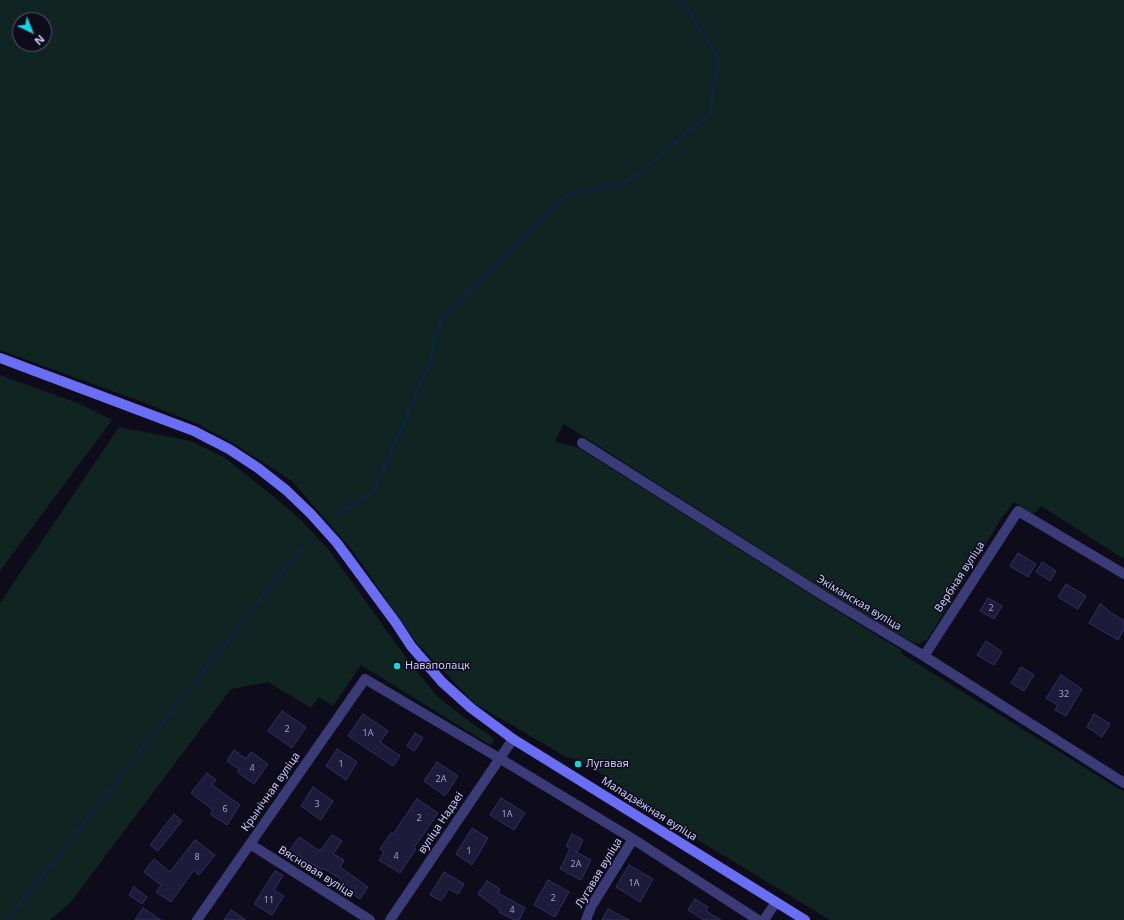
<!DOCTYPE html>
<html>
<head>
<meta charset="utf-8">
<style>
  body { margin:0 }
  #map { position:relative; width:1124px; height:920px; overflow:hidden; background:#0e0c1b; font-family:"Noto Sans",sans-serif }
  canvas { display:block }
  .north { position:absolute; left:12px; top:12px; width:40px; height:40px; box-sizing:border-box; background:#0e0c1b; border:1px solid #5a5875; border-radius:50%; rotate:137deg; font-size:11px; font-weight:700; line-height:16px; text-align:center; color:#cdcafb }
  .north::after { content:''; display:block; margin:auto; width:14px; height:18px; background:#11d9e0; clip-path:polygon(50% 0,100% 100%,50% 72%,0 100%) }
</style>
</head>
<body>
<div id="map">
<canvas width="1124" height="920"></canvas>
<div class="north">N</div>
</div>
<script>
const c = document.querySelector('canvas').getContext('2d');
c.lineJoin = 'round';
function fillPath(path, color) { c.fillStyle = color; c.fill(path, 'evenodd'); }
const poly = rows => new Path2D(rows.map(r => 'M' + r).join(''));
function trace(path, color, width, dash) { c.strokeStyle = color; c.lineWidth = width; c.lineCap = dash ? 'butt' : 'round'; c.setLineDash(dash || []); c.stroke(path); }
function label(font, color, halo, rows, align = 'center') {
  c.font = font + ' "Noto Sans",sans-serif'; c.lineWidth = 3; c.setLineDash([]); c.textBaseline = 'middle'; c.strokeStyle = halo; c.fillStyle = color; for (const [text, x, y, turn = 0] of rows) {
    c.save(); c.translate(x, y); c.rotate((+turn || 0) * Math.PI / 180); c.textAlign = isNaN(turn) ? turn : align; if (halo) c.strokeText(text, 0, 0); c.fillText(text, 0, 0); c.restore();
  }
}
fillPath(poly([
  [0,0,1124,0,1124,559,1041,506,1033,514,1014,502,1001,519,927,640,918,644,910,641,826,591,564,424,555,441,579,448,821,601,901,650,902,654,1124,792,1124,920,830,920,627,797,623,787,579,760,568,758,474,703,416,642,352,550,292,481,233,443,198,424,140,401,0,350],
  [20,20,44,20,44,44,20,44],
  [0,375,80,404,112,420,0,571],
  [119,427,191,441,225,458,278,500,303,522,329,550,407,659,437,696,470,722,491,736,494,740,493,743,490,745,361,665,333,706,319,697,311,708,268,682,231,689,70,903,50,920,0,920,0,603]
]), '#102422');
trace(poly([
  [337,515,375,489,428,366,441,319,567,195,629,181,710,113,718,59,682,0],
  [7,920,301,548]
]), '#0f233d', 3.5);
const building = poly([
  [1018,553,1036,564,1028,577,1010,566,1018,553],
  [1042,562,1056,571,1050,581,1036,572,1042,562],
  [1066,584,1086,596,1078,609,1058,597,1066,584],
  [988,598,1002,606,994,619,980,611,988,598],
  [1100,604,1107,609,1107,610,1124,621,1124,629,1118,640,1089,623,1100,604],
  [986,641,1002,652,994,665,977,655,986,641],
  [1021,667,1034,675,1024,691,1011,683,1021,667],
  [1061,675,1082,689,1066,716,1055,710,1058,705,1046,698,1061,675],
  [282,711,306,727,292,748,268,731,282,711],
  [363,714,388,731,380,742,400,756,393,766,348,736,363,714],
  [1094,714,1110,724,1102,737,1087,727,1094,714],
  [415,733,423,738,414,751,407,746,415,733],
  [337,749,357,762,346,780,326,766,337,749],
  [234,750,246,759,251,752,268,764,254,784,237,772,239,769,227,761,234,750],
  [437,762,458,776,445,796,424,781,437,762],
  [207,773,216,780,212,785,240,805,227,825,210,814,213,810,191,793,207,773],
  [313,787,333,801,321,820,301,806,313,787],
  [501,798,525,813,514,830,490,815,501,798],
  [417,799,438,813,414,848,416,849,400,873,379,860,384,852,380,849,391,833,393,834,417,799],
  [174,814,182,821,158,851,150,845,174,814],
  [472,828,488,838,472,865,456,854,472,828],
  [572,834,583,840,577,852,574,851,591,860,581,880,560,869,570,849,566,846,572,834],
  [332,835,342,841,333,854,344,860,340,867,368,887,360,899,339,884,342,880,323,868,322,870,298,855,294,862,285,857,299,837,320,851,332,835],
  [195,840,215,855,199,875,194,870,171,902,156,892,161,885,144,872,154,859,170,872,195,840],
  [629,865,653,879,640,902,616,887,629,865],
  [275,871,283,875,274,890,284,896,272,915,254,904,275,871],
  [444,872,464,884,458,894,449,889,441,901,430,895,444,872],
  [548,880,569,892,555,917,534,905,548,880],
  [487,881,500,889,498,893,525,908,519,920,514,920,499,912,500,910,478,894,487,881],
  [134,887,147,897,142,904,129,895,134,887],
  [695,899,708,907,706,911,721,920,704,920,688,910,695,899],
  [143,908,161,920,135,920,143,908],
  [608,909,629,920,602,920,608,909],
  [231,910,246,920,224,920,231,910]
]);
fillPath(building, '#1e1a3a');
trace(building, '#352e65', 1);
trace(poly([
  [582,443,824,596,924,656,1124,783],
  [924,656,1018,511,1124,574],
  [250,844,370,920],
  [197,920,365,679,499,758,633,839,758,920],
  [390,920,513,739],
  [586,920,591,907,633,839],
  [764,920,776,902]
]), '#3b3c77', 10);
trace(poly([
  [0,358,194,431,229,449,258,468,286,490,311,514,337,543,396,623,411,646,442,682,471,708,513,739,805,920]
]), '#696ef4', 10);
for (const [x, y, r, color] of [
  [397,666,4,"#11d9e0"],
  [578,764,4,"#11d9e0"]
]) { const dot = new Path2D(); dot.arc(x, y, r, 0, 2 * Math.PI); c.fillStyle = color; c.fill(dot); trace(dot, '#0e0c1b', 1.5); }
label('9px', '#a19ecb', null, [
  ["2",991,608],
  ["32",1064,694],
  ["2",287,729],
  ["1А",368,733],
  ["1",341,764],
  ["4",252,768],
  ["2А",441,779],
  ["3",317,804],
  ["6",225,809],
  ["1А",507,814],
  ["2",419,818],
  ["1",469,851],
  ["4",396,856],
  ["8",197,857],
  ["2А",576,864],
  ["1А",634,883],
  ["2",553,898],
  ["11",269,900],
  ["4",512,910]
]);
label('11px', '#cdcafb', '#0e0c1b', [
  ["Вербная вуліца",960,577,-57],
  ["Экіманская вуліца",859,603,31],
  ["Крынічная вуліца",271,792,-55],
  ["Маладзёжная вуліца",649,809,32],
  ["вуліца Надзеі",441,823,-56],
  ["Вясновая вуліца",316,872,32],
  ["Лугавая вуліца",599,873,-59]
]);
label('11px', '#cdcafb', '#0e0c1b', [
  ["Наваполацк",405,666],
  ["Лугавая",586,764]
], 'left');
</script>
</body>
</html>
